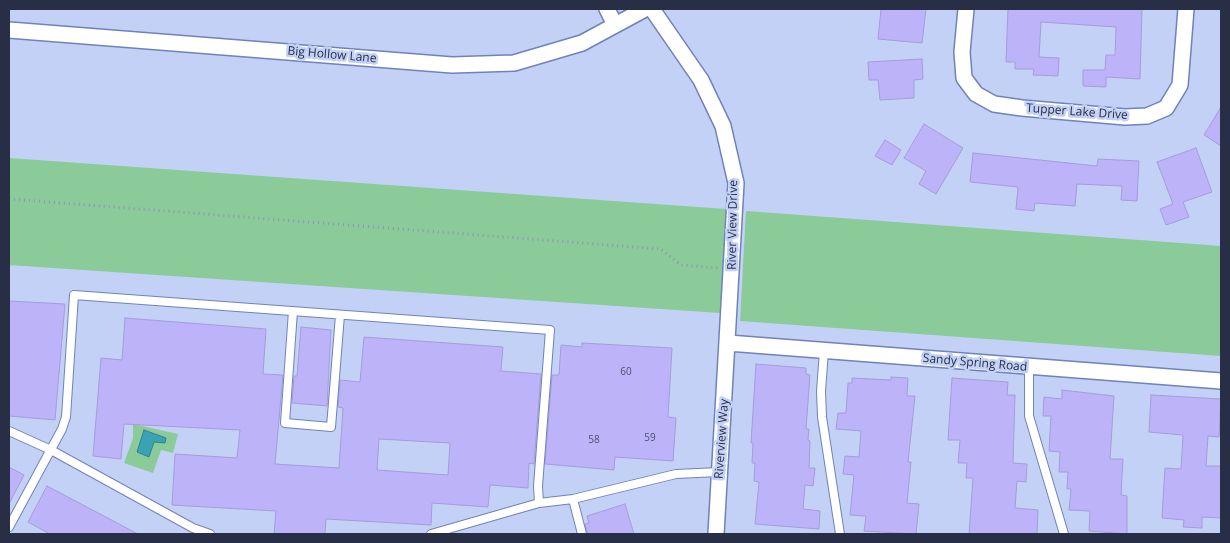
<!DOCTYPE html>
<html>
<head>
<meta charset="utf-8">
<style>
  body { margin:0 }
  #map { position:relative; width:1230px; height:543px; overflow:hidden; background:#c4d1f6; font-family:"Open Sans",sans-serif }
  canvas { display:block }
  .frame { position:absolute; inset:0; border:10px solid #272e46; pointer-events:none }
</style>
</head>
<body>
<div id="map">
<canvas width="1230" height="543"></canvas>
<div class="frame"></div>
</div>
<script>
const c = document.querySelector('canvas').getContext('2d');
c.lineJoin = 'round';
function fillPath(path, color) { c.fillStyle = color; c.fill(path, 'evenodd'); }
const poly = rows => new Path2D(rows.map(r => 'M' + r).join(''));
function trace(path, color, width, dash) { c.strokeStyle = color; c.lineWidth = width; c.lineCap = dash ? 'butt' : 'round'; c.setLineDash(dash || []); c.stroke(path); }
function label(font, color, halo, rows, align = 'center') {
  c.font = font + ' "Open Sans",sans-serif'; c.lineWidth = 5; c.setLineDash([]); c.textBaseline = 'middle'; c.strokeStyle = halo; c.fillStyle = color; for (const [text, x, y, turn = 0] of rows) {
    c.save(); c.translate(x, y); c.rotate((+turn || 0) * Math.PI / 180); c.textAlign = isNaN(turn) ? turn : align; if (halo) c.strokeText(text, 0, 0); c.fillText(text, 0, 0); c.restore();
  }
}
fillPath(poly([
  [9,158,726,209,726,240,720,313,9,265],
  [746,211,1221,246,1221,356,740,321],
  [133,424,178,434,173,453,161,450,153,473,124,463,133,438]
]), '#8bca99');
const water = poly([
  [144,430,166,438,165,443,154,442,149,457,137,452,144,430]
]);
fillPath(water, '#38a3b4');
trace(water, '#338093', 1);
const building = poly([
  [881,9,926,9,922,43,878,39,881,9],
  [1008,9,1142,9,1140,79,1106,77,1106,87,1083,86,1083,70,1105,70,1106,55,1115,55,1116,27,1041,22,1039,57,1059,58,1058,76,1033,75,1034,69,1015,69,1015,62,1006,62,1008,9],
  [922,59,923,79,914,80,914,98,880,100,878,80,869,80,868,62,922,59],
  [1221,107,1221,146,1204,135,1221,107],
  [924,124,963,148,936,194,919,184,926,171,904,158,924,124],
  [885,140,901,150,892,165,875,156,885,140],
  [1196,148,1212,192,1183,202,1189,217,1166,225,1160,209,1173,204,1157,162,1196,148],
  [973,153,1097,166,1098,159,1139,161,1137,201,1121,200,1122,186,1077,184,1075,206,1035,203,1034,211,1016,209,1018,187,970,182,973,153],
  [9,301,65,304,55,420,9,416,9,301],
  [125,318,266,329,263,374,283,375,275,464,339,468,343,408,338,407,340,380,360,382,364,337,503,347,501,371,541,374,534,464,529,463,528,488,490,485,488,507,432,503,431,525,326,519,325,534,274,534,276,511,172,505,175,454,237,458,240,430,124,424,121,459,93,456,101,358,122,360,125,318],
  [379,439,450,443,448,475,377,470,379,439],
  [301,327,331,330,327,406,292,403,294,376,297,376,301,327],
  [582,343,672,348,668,417,676,418,673,461,615,457,614,470,545,464,552,375,559,375,561,345,582,347,582,343],
  [756,364,806,368,806,374,810,375,806,429,809,429,808,440,810,441,809,468,815,468,813,486,805,485,803,509,820,511,819,529,755,524,759,482,754,481,755,463,752,463,753,443,751,443,756,364],
  [891,377,908,378,907,396,915,396,908,462,911,462,907,503,919,504,916,534,864,531,866,516,850,515,854,475,843,474,845,456,859,457,861,431,836,429,838,413,846,413,848,383,852,383,852,378,891,380,891,377],
  [952,378,1008,382,1007,395,1015,395,1013,463,1027,464,1026,482,1017,481,1015,508,1038,510,1037,534,969,534,973,478,966,478,967,463,958,463,960,440,948,440,952,378],
  [1062,390,1114,396,1110,459,1123,459,1121,495,1127,496,1127,534,1089,531,1090,511,1069,510,1071,489,1067,489,1068,472,1059,472,1060,452,1049,451,1051,416,1043,416,1044,397,1062,399,1062,390],
  [1151,395,1221,399,1219,437,1208,436,1206,466,1221,466,1221,518,1202,517,1202,528,1183,527,1184,520,1162,518,1165,468,1181,469,1183,435,1149,432,1151,395],
  [9,467,24,475,9,504,9,467],
  [47,486,138,534,50,534,28,522,47,486],
  [625,504,634,534,588,534,585,524,589,523,587,516,625,504]
]);
fillPath(building, '#bdb3f9');
trace(building, '#a49cd9', 1);
const service = poly([
  [293,311,285,423,331,427,340,315],
  [824,351,821,391,822,417,840,534],
  [1029,368,1029,416,1064,534],
  [9,431,51,450,193,528,210,534],
  [573,499,582,534],
  [9,527,62,429,66,417,74,295,550,330,538,486,539,503],
  [431,534,539,503,573,499,676,474,720,472]
]);
const minor = poly([
  [607,9,615,25],
  [652,9,701,80,723,126,736,183,716,534],
  [966,9,962,52,964,78,976,94,994,104,1022,108,1125,117,1147,116,1166,108,1180,85,1186,9],
  [9,30,452,65,514,63,582,43,645,9],
  [728,343,1221,381]
]);
trace(service, '#7082ba', 10);
trace(minor, '#7082ba', 18);
trace(poly([
  [9,199,661,249,681,265,718,268]
]), '#8c97b7', 3, [1, 4]);
trace(service, '#fff', 8);
trace(minor, '#fff', 15);
label('10px', '#4c4f73', null, [
  ["60",626,372],
  ["59",650,438],
  ["58",594,440]
]);
label('12px', '#272e46', '#c4d1f6', [
  ["Big Hollow Lane",332,55,5],
  ["Tupper Lake Drive",1077,112,4],
  ["River View Drive",733,225,-89],
  ["Sandy Spring Road",975,363,5],
  ["Riverview Way",722,439,-86]
]);
</script>
</body>
</html>
